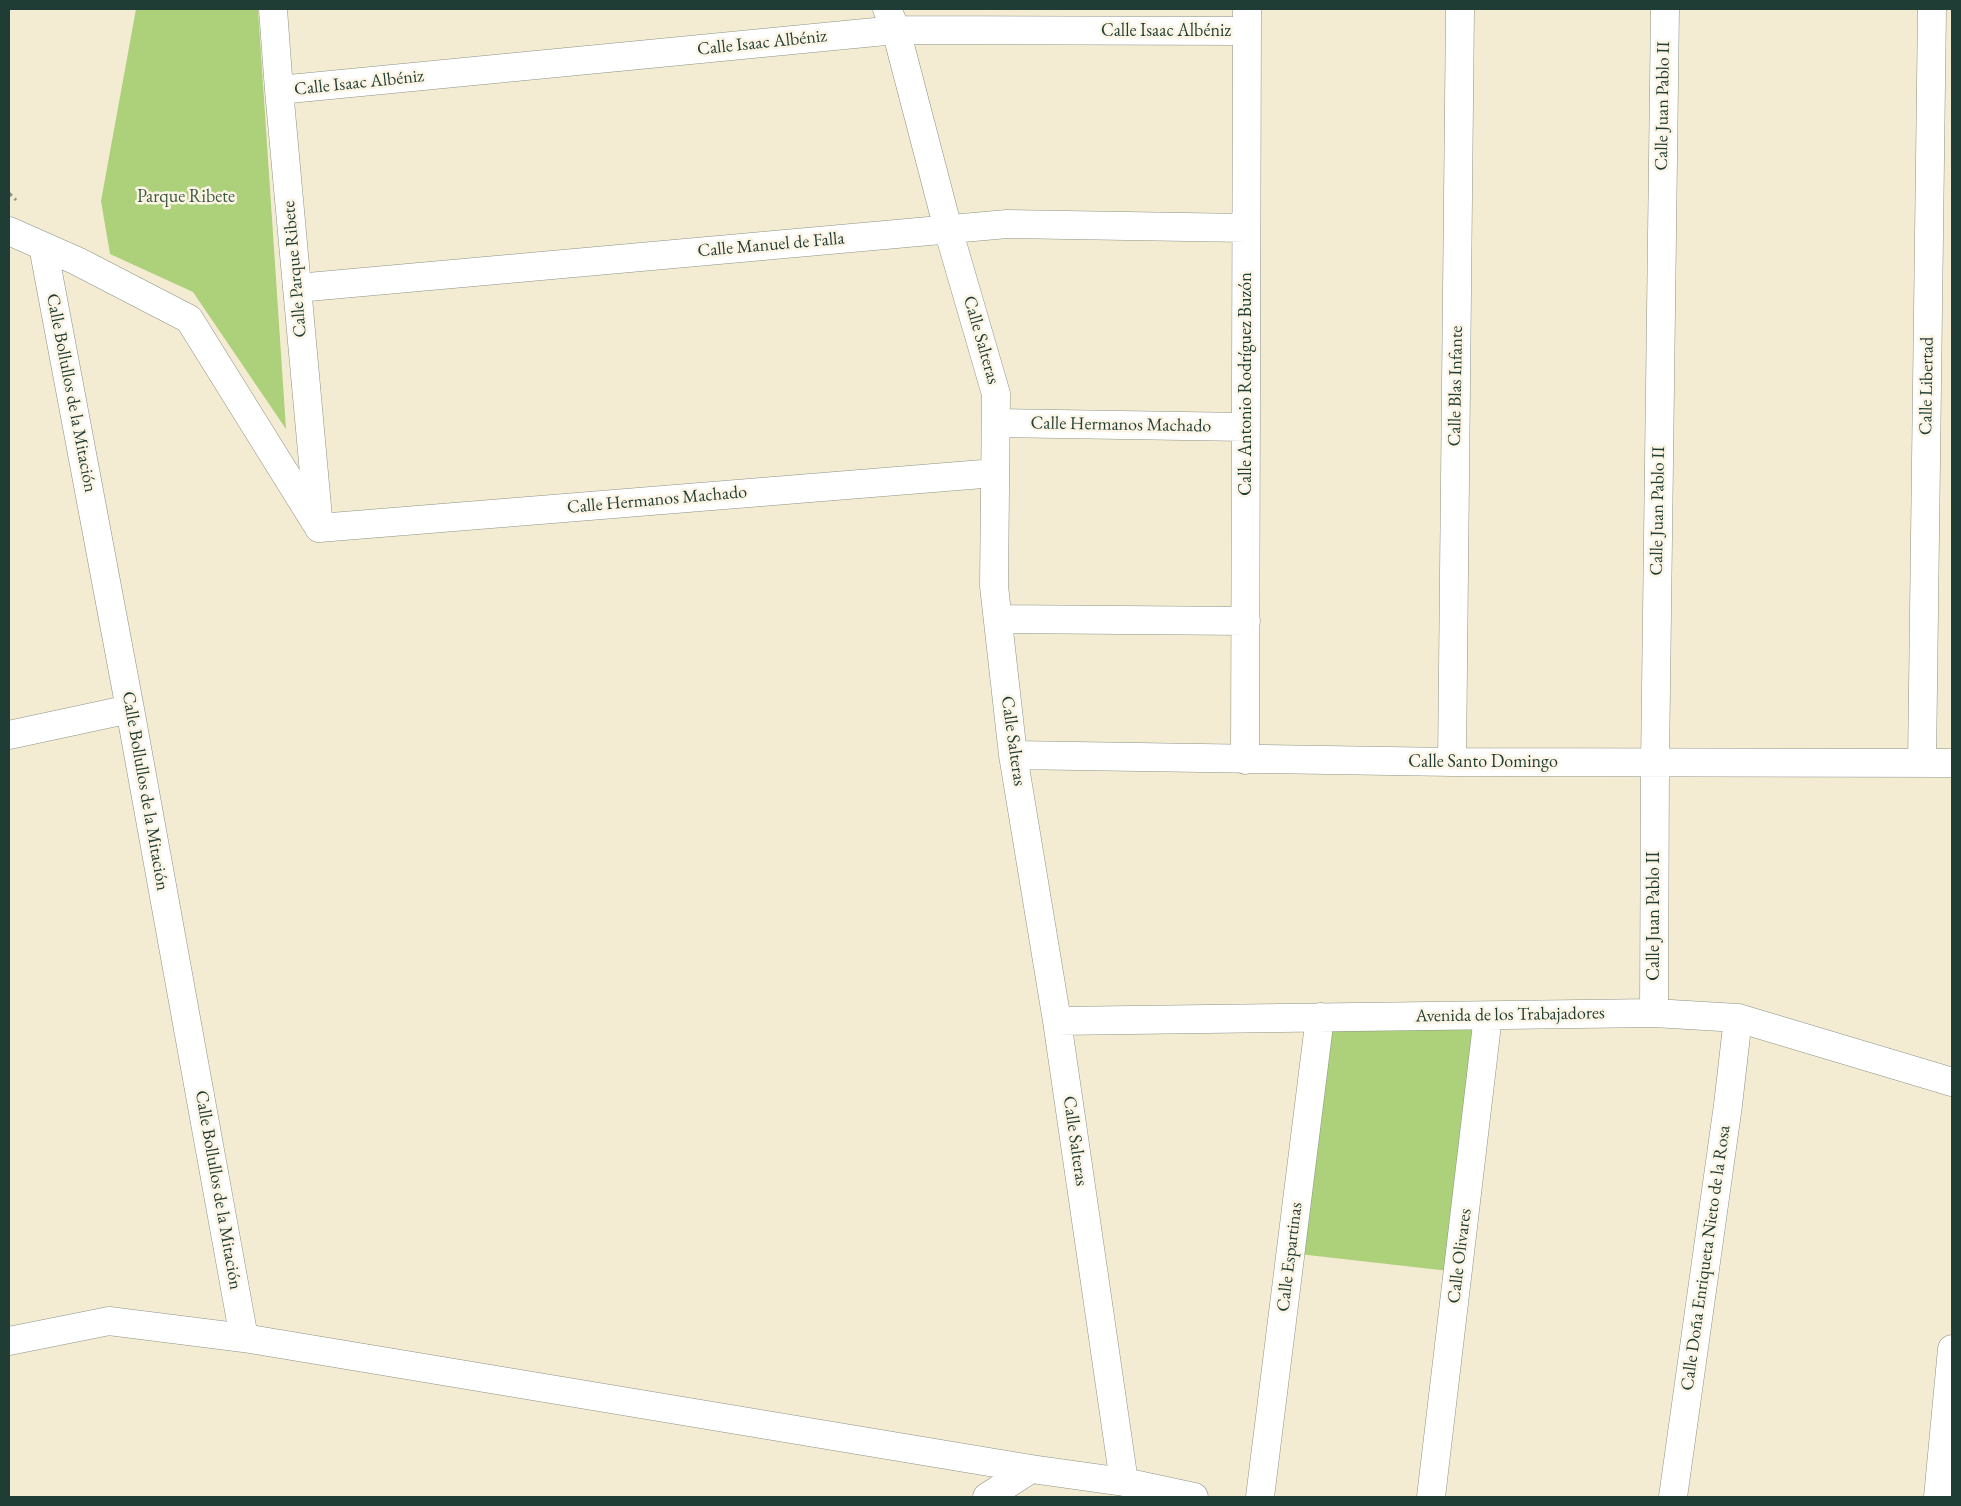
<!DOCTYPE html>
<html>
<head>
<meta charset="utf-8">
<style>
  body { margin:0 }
  #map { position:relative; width:1961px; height:1506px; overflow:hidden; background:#f4ebd3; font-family:"EB Garamond",serif }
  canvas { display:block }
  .frame { position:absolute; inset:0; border:10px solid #1f3d34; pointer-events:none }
</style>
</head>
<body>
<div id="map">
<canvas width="1961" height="1506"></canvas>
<div class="frame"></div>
</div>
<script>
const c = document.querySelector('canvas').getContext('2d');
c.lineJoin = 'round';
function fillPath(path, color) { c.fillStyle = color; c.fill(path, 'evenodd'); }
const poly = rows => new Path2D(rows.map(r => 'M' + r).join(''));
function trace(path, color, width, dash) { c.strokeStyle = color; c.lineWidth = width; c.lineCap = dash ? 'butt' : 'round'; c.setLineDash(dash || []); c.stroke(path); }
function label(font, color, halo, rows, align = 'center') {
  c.font = font + ' "EB Garamond",serif'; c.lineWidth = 5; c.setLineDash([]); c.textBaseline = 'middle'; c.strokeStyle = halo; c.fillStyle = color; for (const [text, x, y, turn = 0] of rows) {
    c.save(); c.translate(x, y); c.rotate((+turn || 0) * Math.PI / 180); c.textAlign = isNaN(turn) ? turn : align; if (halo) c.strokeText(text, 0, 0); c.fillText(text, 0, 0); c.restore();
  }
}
fillPath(poly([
  [136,9,258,9,286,429,193,292,110,254,101,201],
  [1488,1016,1458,1272,1290,1253,1320,1017]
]), '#add07a');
const street = poly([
  [273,9,279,90,319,528],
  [887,9,896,30,948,229,996,394,994,586,1013,755,1057,1021,1124,1482],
  [279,90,896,30,1247,31],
  [9,231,77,261,189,319,316,523],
  [43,246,130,709,244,1338],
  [297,288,1007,224,1246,228],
  [996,423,1246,427],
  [319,528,995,473],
  [998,619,1246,621],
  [9,735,130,709],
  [1013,755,1452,762,1952,763],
  [1245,760,1247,9],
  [1452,762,1460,9],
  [1922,763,1932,9],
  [1654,1013,1655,764,1665,9],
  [1057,1021,1654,1013,1738,1018,1952,1082],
  [9,1341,109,1321,244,1338,1031,1469,1124,1482,1194,1497],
  [987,1497,1031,1469],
  [1260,1497,1320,1017],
  [1431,1497,1488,1016],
  [1673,1497,1728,1105,1738,1018],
  [1938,1497,1952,1349]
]);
trace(street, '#8a9484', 29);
trace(poly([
  [9,193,16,200]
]), '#8a9484', 3, [4, 4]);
trace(street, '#fff', 28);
label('18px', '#1f3d34', '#fcf5e5', [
  ["Calle Isaac Albéniz",1166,31],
  ["Calle Isaac Albéniz",762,43,-6],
  ["Calle Isaac Albéniz",359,83,-6],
  ["Calle Juan Pablo II",1663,106,-89],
  ["Calle Manuel de Falla",771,245,-5],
  ["Calle Parque Ribete",295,269,-95],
  ["Calle Salteras",981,340,74],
  ["Calle Antonio Rodríguez Buzón",1246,384,-90],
  ["Calle Blas Infante",1456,386,-89],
  ["Calle Libertad",1927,386,-89],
  ["Calle Bollullos de la Mitación",71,393,79],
  ["Calle Hermanos Machado",1121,425,1],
  ["Calle Hermanos Machado",657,500,-5],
  ["Calle Juan Pablo II",1658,511,-89],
  ["Calle Salteras",1013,741,82],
  ["Calle Santo Domingo",1483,762],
  ["Calle Bollullos de la Mitación",145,791,80],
  ["Calle Juan Pablo II",1654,916,-90],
  ["Avenida de los Trabajadores",1510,1015,-1],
  ["Calle Salteras",1075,1141,82],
  ["Calle Bollullos de la Mitación",218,1190,80],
  ["Calle Olivares",1460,1256,-83],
  ["Calle Espartinas",1290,1257,-83],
  ["Calle Doña Enriqueta Nieto de la Rosa",1706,1258,-82]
]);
label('18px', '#3b5a42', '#fcf5e5', [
  ["Parque Ribete",186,197]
]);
</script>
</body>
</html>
